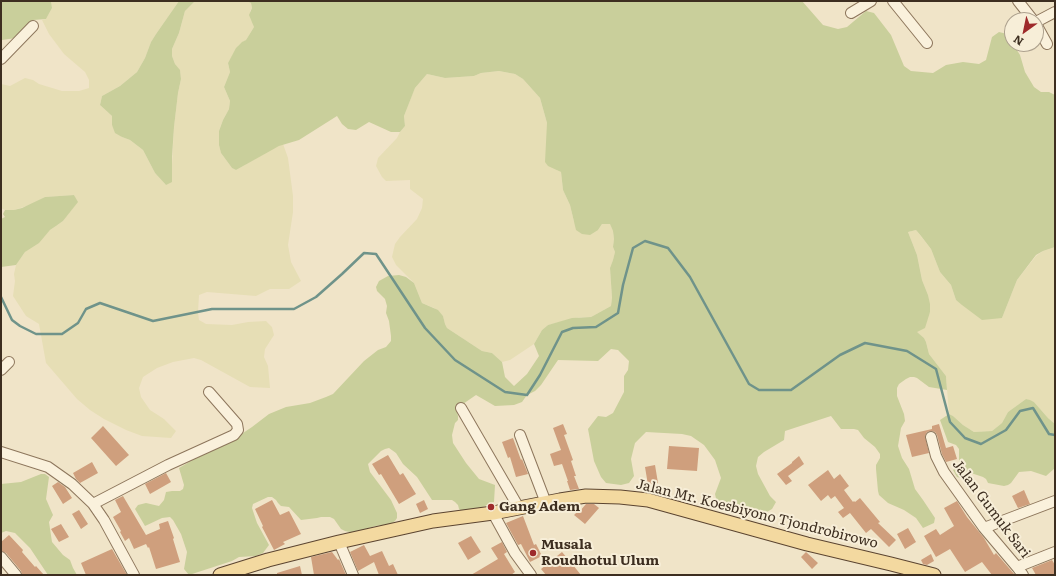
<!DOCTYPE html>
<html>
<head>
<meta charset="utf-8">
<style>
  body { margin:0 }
  #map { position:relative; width:1056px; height:576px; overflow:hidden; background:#f0e4c8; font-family:Literata,serif }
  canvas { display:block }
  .frame { position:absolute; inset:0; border:2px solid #3d2e20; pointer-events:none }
  .north { position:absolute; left:1004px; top:12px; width:40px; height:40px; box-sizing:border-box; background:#f7eed8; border:1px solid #ada18e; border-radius:50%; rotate:213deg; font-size:11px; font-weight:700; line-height:16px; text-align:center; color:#3d2e20 }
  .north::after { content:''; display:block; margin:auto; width:14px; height:18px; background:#9e2a2b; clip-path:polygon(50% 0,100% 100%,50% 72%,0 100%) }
</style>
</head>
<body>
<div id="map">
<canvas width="1056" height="576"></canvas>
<div class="frame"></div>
<div class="north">N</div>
</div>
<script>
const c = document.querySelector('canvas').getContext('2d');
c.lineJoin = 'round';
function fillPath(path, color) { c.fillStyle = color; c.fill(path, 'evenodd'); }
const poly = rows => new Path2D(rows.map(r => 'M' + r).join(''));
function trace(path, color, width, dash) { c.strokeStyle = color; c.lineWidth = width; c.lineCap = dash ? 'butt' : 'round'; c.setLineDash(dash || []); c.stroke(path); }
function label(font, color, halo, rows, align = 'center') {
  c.font = font + ' Literata,serif'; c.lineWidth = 4; c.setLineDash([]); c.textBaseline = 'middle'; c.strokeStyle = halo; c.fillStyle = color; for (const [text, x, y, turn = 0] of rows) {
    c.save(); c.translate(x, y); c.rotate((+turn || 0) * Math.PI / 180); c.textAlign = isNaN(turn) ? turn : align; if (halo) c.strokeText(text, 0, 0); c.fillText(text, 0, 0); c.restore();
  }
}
fillPath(poly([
  [51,1,179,1,156,34,151,42,145,58,137,72,120,86,102,96,100,105,112,116,112,125,122,137,130,140,143,150,155,173,166,185,172,165,174,127,178,93,181,79,180,71,175,64,172,56,172,49,179,33,185,11,195,1,248,1,251,3,252,8,250,11,251,19,253,22,254,27,246,40,239,45,228,63,230,72,224,87,230,101,229,109,223,120,220,128,219,131,219,145,221,153,232,168,236,170,268,151,283,144,288,158,293,196,293,212,288,245,291,262,301,281,289,289,270,289,256,296,207,292,199,295,198,312,199,320,206,324,232,325,248,322,266,321,272,327,274,335,265,349,264,357,268,366,270,388,250,387,201,360,194,358,173,362,157,368,143,377,139,388,141,397,150,410,164,419,176,431,171,438,142,436,126,430,104,419,90,410,77,399,46,363,39,324,26,316,13,296,15,281,14,274,16,265,20,259,25,252,50,230,56,226,63,221,77,202,74,195,45,197,30,205,14,210,5,210,1,208,1,84,10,86,25,78,33,80,39,84,62,91,79,91,89,88,89,80,85,72,64,54,49,34,42,20,46,19,52,8],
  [499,71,515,74,523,79,540,98,547,123,547,133,557,170,561,172,563,190,570,205,574,222,598,230,602,224,610,223,613,231,614,239,613,247,615,252,613,260,610,268,612,298,611,306,591,317,580,317,548,325,542,330,534,344,510,360,502,362,492,353,482,351,447,328,445,324,443,316,434,308,422,303,414,283,396,265,392,257,395,244,400,237,417,219,422,208,423,199,410,189,410,180,386,181,382,177,376,166,378,158,397,138,400,132,405,126,404,116,412,95,415,88,427,74,445,78,474,76,481,73],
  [916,230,931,249,940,272,951,285,956,300,1002,318,1017,280,1036,256,1043,251,1055,247,1055,424,1048,418,1034,402,1026,399,1008,412,1002,423,992,431,974,432,963,425,953,416,949,414,946,376,929,354,926,342,924,338,916,332,930,312,928,295,922,280,917,255,908,232]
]), '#e6deb5');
fillPath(poly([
  [1,1,51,1,52,8,46,19,33,20,16,38,2,40,1,39],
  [179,1,195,1,185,11,179,33,172,49,172,56,175,64,180,70,181,79,178,93,174,127,172,157,172,182,166,185,155,173,143,150,130,140,122,137,115,133,112,125,112,116,100,105,102,96,120,86,137,72,145,58,151,42,156,34],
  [247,1,802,1,823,25,838,29,847,27,866,11,874,13,891,35,904,66,911,71,933,73,946,65,963,62,979,64,986,60,992,37,999,32,1007,34,1012,42,1012,44,1013,44,1020,55,1025,72,1034,87,1041,92,1049,92,1055,95,1055,247,1043,251,1036,255,1017,280,1002,318,982,320,962,305,956,300,951,285,940,272,931,249,921,236,916,230,908,232,917,255,922,280,928,295,930,304,930,312,925,328,917,332,924,338,926,342,929,354,946,376,947,390,929,387,917,378,914,377,910,377,906,379,899,384,897,388,897,396,904,414,905,421,901,428,898,446,902,458,909,469,915,489,923,500,935,518,934,523,923,528,916,518,904,510,888,503,879,495,878,491,876,469,876,465,880,458,880,454,875,447,864,438,858,430,854,429,841,429,831,416,785,431,784,440,764,452,758,457,756,466,758,474,770,496,776,502,772,509,765,513,717,503,715,494,721,478,715,460,704,445,691,436,682,434,646,432,635,443,631,459,634,476,629,483,621,485,606,483,601,477,594,461,588,429,598,416,606,417,613,413,624,392,624,376,628,370,629,361,618,350,611,349,598,361,558,360,541,385,535,391,527,395,522,402,514,405,495,406,476,395,460,406,457,412,458,416,458,420,455,423,452,435,453,443,466,463,479,479,495,485,494,502,476,510,462,511,459,509,458,505,455,502,452,500,432,500,417,477,403,464,396,453,389,448,385,449,381,451,368,464,370,472,391,500,397,513,397,518,395,521,391,524,375,526,354,533,345,531,341,529,334,519,330,517,321,517,317,518,301,520,289,507,281,506,278,503,276,500,272,497,268,497,253,504,252,508,257,523,269,545,263,553,256,556,239,557,232,561,189,575,184,569,187,552,181,534,173,520,170,517,162,518,145,526,135,509,138,505,146,503,159,506,164,500,166,492,172,491,180,491,183,489,184,485,179,468,196,458,217,448,234,439,252,427,269,414,286,407,310,403,326,397,333,394,364,361,378,350,386,347,391,341,391,336,389,321,386,313,387,306,385,299,377,291,376,287,379,281,388,276,399,275,406,277,414,283,422,303,438,310,443,316,445,324,447,328,482,351,492,353,502,362,505,377,514,386,527,374,539,356,534,344,542,330,548,325,572,318,591,317,611,306,612,298,610,268,613,260,615,252,613,247,614,239,613,231,610,224,602,224,598,230,590,235,582,234,576,230,570,205,563,190,561,172,548,166,545,162,547,123,540,98,523,79,515,74,499,71,481,73,474,76,445,78,427,74,415,88,404,116,405,126,400,132,391,132,369,122,356,130,348,129,342,124,337,116,299,140,279,146,236,170,232,168,221,153,219,145,219,131,223,120,229,109,230,101,224,87,230,72,228,63,236,48,242,42,246,40,254,27,249,15,252,8,251,3],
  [74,195,78,202,63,221,56,226,50,230,39,243,25,252,16,265,1,267,1,219,5,217,3,214,5,210,14,210,22,208,45,197],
  [1026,399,1030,400,1034,402,1048,418,1055,424,1055,468,1046,476,1031,471,1019,472,1011,483,1008,485,1004,486,988,483,986,479,983,477,971,473,961,478,957,477,953,470,959,464,959,449,956,445,948,442,940,420,949,414,953,416,963,425,974,432,992,431,1002,423,1008,412],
  [41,474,45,474,49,477,46,499,53,515,49,522,52,542,63,555,70,560,73,568,77,575,48,575,30,548,15,533,6,531,1,533,1,484,21,482]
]), '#c9cf9b');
trace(poly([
  [1,297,12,320,20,326,36,334,62,334,78,323,86,309,100,303,153,321,212,309,294,309,316,297,342,274,364,253,376,254,425,328,455,360,505,392,527,395,540,375,562,332,573,328,596,327,618,313,623,285,633,248,645,241,668,248,690,277,749,384,759,390,791,390,840,355,865,343,907,351,936,369,950,422,965,438,981,444,1006,430,1020,411,1033,408,1049,434,1055,435]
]), '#6f938a', 2.5);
fillPath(poly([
  [563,424,567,434,564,435,573,460,571,461,576,476,574,476,579,489,570,490,567,481,568,481,562,464,554,466,550,454,561,450,553,428],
  [939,424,946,448,953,446,957,459,946,462,942,454,937,435,935,432,932,431,927,432,925,436,929,453,912,457,906,435,932,429,932,426],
  [103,426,129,455,116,466,91,438],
  [513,438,521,460,522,459,528,474,516,477,510,457,508,458,502,442],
  [669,446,699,448,697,471,667,469],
  [388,455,400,475,403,473,416,494,399,504,381,474,379,475,372,464],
  [799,456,804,464,788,476,792,481,786,485,777,474,792,463,792,462],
  [92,462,98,473,80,483,76,479,73,473],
  [655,465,658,483,648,485,645,467],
  [828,470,834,479,840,474,849,486,844,490,853,502,854,501,855,502,860,498,880,522,878,523,896,540,889,547,871,529,866,533,850,513,843,518,838,512,844,508,835,496,831,499,828,495,821,501,808,485],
  [166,473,171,482,150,494,145,484],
  [58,482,65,487,72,498,63,504,52,486],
  [1024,490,1030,504,1018,508,1012,496],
  [123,496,146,535,160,529,159,524,168,521,174,538,173,539,180,562,156,569,149,547,148,548,146,544,134,549,129,538,125,541,120,532,121,531,113,517,121,512,115,500],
  [272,500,280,515,289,511,301,534,283,542,285,544,274,550,262,527,263,526,255,509],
  [424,500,428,509,420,513,416,504],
  [957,501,967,517,984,538,994,555,996,553,1015,575,992,575,982,562,965,572,950,549,936,557,924,536,936,529,940,535,954,526,944,508],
  [586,504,594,504,599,508,585,524,574,515,579,510,580,511],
  [79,510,88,524,81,529,72,514],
  [523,516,534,545,536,544,542,556,530,562,521,544,518,545,506,523],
  [61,524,69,537,59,542,51,529],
  [908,528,916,542,905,549,897,534],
  [9,535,23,550,22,552,35,567,36,566,44,575,22,575,21,571,6,553,1,551,1,542],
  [471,536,481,552,468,560,458,543],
  [502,542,507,552,504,554,515,572,511,575,471,575,498,559,491,548],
  [364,545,370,556,382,551,389,566,393,564,398,575,379,575,374,562,358,571,350,552],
  [112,549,127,575,86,575,81,563],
  [332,552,338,560,339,559,346,575,314,575,311,557],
  [562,552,573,565,581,575,546,575,541,569],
  [806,552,818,563,812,569,801,557],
  [931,554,934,561,927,565,923,564,921,560],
  [1052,560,1055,565,1055,575,1036,575,1032,568],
  [300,566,302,575,277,575,277,573]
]), '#cf9f7d');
const minor = poly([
  [893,1,927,43],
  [1018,1,1033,20],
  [851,13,871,1],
  [1036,22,1055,12],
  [1036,24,1047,44],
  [1,59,33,26],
  [1,370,9,362],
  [461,408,519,508],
  [520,435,546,503],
  [931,437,936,456,944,472,984,528,1017,567,1023,575],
  [1,452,48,467,72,484,93,504,104,520,134,575],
  [93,504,168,465,234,435,238,430,237,424,209,392],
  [493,513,515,553,531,575],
  [984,528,1055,501],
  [339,542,353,575],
  [1,557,16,575],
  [1017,567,1055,552]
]);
const major = poly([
  [220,575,268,560,339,542,433,521,493,513,560,500,586,496,620,497,648,500,807,544,891,564,934,575]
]);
trace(minor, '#8d765c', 12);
trace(major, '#5b4430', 15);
trace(minor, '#faf1dc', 10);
trace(major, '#f3d9a0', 13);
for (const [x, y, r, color] of [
  [491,507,4,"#9e2a2b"],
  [533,553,4,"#9e2a2b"]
]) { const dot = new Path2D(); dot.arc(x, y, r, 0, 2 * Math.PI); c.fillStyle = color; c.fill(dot); trace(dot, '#f7eed8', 1.5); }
label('bold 14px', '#3d2e20', '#f7eed8', [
  ["Gang Adem",499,507],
  ["Musala",541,545],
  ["Roudhotul Ulum",541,561]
], 'left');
label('14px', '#3d2e20', '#f7eed8', [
  ["Jalan Gumuk Sari",991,509,53],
  ["Jalan Mr. Koesbiyono Tjondrobirowo",757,514,14]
]);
</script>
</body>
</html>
